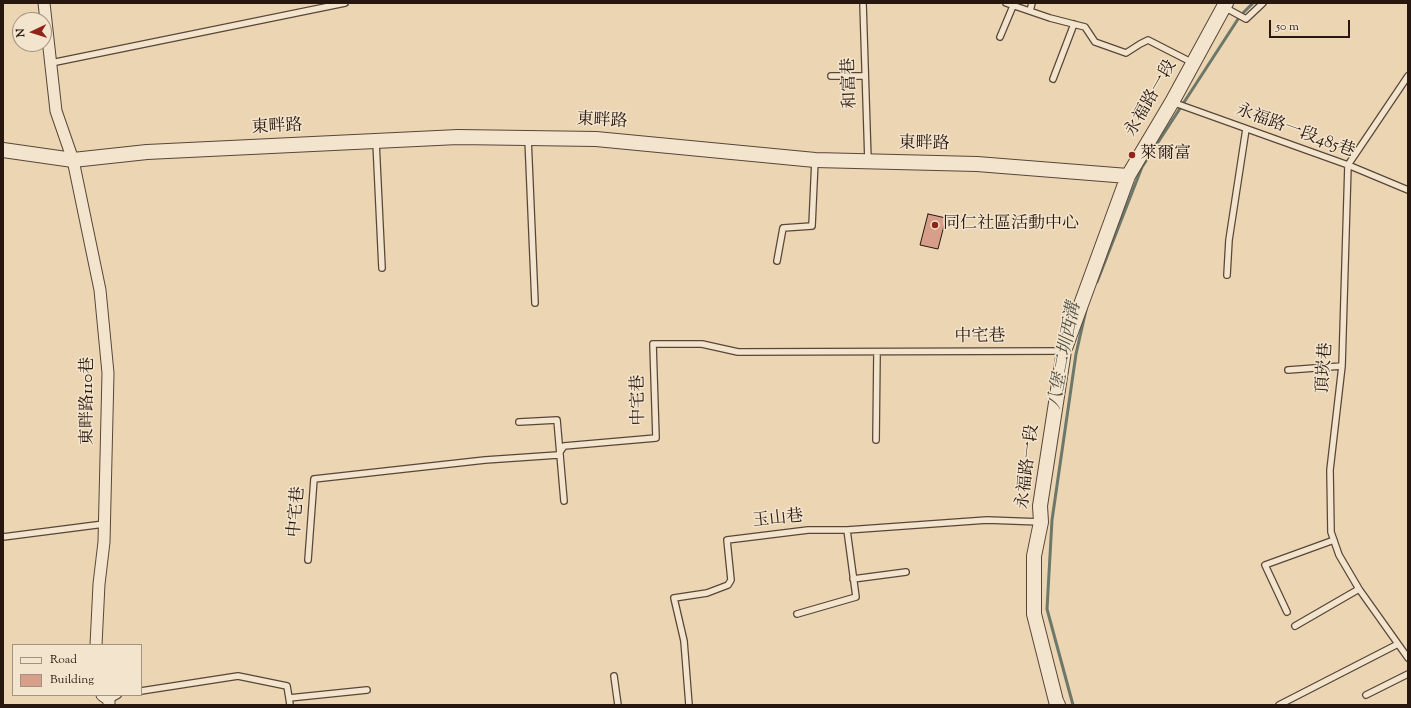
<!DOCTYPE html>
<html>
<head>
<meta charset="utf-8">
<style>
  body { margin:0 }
  #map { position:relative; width:1411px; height:708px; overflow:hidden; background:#ecd5b2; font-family:"Sorts Mill Goudy",serif }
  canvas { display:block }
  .frame { position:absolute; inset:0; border:4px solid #27170f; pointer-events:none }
  .legend { position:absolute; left:12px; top:644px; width:130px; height:52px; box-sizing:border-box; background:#f3e4cd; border:1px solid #a19281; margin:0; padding:5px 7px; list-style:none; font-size:12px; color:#27170f }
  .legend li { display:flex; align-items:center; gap:8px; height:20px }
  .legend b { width:20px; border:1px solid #a19281 }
  .north { position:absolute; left:12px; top:12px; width:40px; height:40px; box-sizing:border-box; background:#f3e4cd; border:1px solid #a19281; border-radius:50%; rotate:266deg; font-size:11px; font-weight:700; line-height:16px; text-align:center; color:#27170f }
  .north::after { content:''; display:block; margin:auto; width:14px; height:18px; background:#8f2418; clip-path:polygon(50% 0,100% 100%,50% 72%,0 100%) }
  .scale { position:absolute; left:1269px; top:20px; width:81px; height:18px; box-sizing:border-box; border:2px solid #27170f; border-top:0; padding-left:5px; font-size:12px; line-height:14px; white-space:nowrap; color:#27170f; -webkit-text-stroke:3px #f3e4cd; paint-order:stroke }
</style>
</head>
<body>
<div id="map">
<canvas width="1411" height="708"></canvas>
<div class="frame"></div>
<ul class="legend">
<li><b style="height:5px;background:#f3e4cd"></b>Road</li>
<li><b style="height:11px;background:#d79e8a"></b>Building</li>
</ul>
<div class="north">N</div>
<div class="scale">50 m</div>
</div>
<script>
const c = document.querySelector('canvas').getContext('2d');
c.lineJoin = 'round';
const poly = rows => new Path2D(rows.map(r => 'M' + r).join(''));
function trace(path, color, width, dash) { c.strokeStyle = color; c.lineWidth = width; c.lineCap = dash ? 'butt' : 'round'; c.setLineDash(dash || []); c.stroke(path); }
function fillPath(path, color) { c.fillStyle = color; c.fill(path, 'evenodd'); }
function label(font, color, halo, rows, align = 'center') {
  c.font = font + ' "Sorts Mill Goudy","Noto Serif TC",serif'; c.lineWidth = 3; c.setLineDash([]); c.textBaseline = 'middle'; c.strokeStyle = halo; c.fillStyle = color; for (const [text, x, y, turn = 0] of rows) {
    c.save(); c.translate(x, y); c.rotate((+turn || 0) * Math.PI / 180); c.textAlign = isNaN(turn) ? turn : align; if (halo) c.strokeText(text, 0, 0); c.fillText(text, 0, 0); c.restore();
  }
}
trace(poly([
  [1097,282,1142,167,1240,16,1253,3],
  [1073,705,1047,609,1052,520,1076,354,1086,310]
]), '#6c786a', 3);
const building = poly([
  [928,214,946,218,938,249,920,245,928,214]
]);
fillPath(building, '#d79e8a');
trace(building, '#27170f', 1);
const service = poly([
  [863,3,868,161],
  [1006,3,1050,18,1085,27,1095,42,1126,53,1140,44,1148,40,1193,63],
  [1224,7,1246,19,1263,3],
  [1030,11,1032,3],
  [1000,37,1013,6],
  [51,63,345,3],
  [831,76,865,76],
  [1408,76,1348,165,1342,366,1330,470,1331,532,1339,555,1359,589,1408,658],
  [1053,79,1074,24],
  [1172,102,1348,165,1408,190],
  [528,138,535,303],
  [376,142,382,268],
  [777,261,783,228,812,226,815,160],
  [1227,275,1229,240,1246,129],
  [1288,370,1342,366],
  [519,422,557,420,564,501],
  [876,440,877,353],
  [3,537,104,524],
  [308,560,314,479,485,460,558,455,564,446,656,438,653,344,702,344,738,352,1063,351],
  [853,579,906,572],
  [1287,612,1265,565,1334,540],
  [797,614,856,597,847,530],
  [1295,626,1359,589],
  [614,676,618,705],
  [141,691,238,676,287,686,289,698],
  [1366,695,1408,674],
  [109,700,118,695],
  [290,705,289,698,367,690],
  [689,705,684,641,674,598,707,593,728,585,731,580,727,540,808,530,847,530,987,520,1041,522],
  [1279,705,1398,644]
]);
const minor = poly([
  [44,3,56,111,73,160,100,290,108,373,104,542,99,584,96,645],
  [102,695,109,700,109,705]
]);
const tertiary = poly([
  [3,150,73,160,147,152,458,137,596,139,815,160,977,164,1128,176],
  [1058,705,1056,701,1034,614,1034,556,1041,522,1040,506,1064,351,1128,176,1172,102,1226,3]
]);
trace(service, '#584638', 8);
trace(minor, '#584638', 13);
trace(tertiary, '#584638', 16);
trace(service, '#f3e4cd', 5.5);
trace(minor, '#f3e4cd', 11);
trace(tertiary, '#f3e4cd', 14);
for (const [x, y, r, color] of [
  [1132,155,4,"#8f2418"],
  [935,225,4,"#8f2418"]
]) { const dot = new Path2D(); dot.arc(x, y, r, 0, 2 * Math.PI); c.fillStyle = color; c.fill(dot); trace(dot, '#f3e4cd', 1.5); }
label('17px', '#27170f', '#f3e4cd', [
  ["和富巷",851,83,-92],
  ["永福路一段",1152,99,-60],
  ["東畔路",602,122,3],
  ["東畔路",277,128,-3],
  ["永福路一段485巷",1295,132,20],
  ["東畔路",924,145,1],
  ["中宅巷",980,338,-1],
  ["頂崁巷",1326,368,-86],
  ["中宅巷",640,400,-91],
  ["東畔路110巷",89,401,-90],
  ["永福路一段",1029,467,-83],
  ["中宅巷",298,512,-85],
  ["玉山巷",778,520,-6]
]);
label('17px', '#27170f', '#f3e4cd', [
  ["萊爾富",1140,155],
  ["同仁社區活動中心",943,225]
], 'left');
label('italic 18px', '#4f5044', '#f3e4cd', [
  ["八堡二圳西溝",1066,356,-79]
]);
</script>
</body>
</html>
